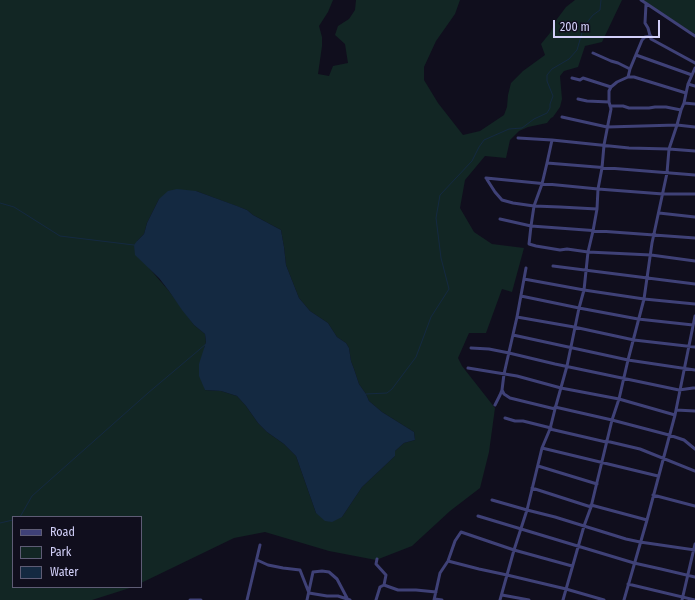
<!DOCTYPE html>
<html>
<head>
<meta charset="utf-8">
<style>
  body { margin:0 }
  #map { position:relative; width:695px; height:600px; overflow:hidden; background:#100e1d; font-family:"Fira Sans Condensed",sans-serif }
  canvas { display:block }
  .legend { position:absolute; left:12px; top:516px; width:130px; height:72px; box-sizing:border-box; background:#100e1d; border:1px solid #5e5c75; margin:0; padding:5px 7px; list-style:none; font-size:12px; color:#d2d0f9 }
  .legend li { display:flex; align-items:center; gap:8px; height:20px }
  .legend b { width:20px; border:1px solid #5e5c75 }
  .scale { position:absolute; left:553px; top:20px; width:107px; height:18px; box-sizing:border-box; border:2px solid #d2d0f9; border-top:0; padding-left:5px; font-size:12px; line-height:14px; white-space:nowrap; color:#d2d0f9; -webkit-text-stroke:3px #100e1d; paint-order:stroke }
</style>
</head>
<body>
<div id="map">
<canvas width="695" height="600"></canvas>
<ul class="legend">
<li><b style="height:5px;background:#3f4177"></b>Road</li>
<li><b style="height:11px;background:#122624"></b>Park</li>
<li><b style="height:11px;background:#142941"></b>Water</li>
</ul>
<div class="scale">200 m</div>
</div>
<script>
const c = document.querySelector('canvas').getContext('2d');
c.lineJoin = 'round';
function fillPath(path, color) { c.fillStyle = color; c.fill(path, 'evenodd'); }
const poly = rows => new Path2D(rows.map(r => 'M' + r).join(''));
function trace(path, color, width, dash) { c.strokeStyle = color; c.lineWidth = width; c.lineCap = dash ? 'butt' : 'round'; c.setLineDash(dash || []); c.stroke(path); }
fillPath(poly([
  [0,0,333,0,328,12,319,26,322,37,322,46,318,74,329,76,333,66,348,63,345,44,335,35,338,26,349,19,355,10,356,0,460,0,455,14,436,41,424,67,424,80,438,103,463,135,480,131,504,115,507,107,508,95,511,83,523,71,545,55,541,44,550,33,557,19,566,7,575,0,622,0,602,42,585,46,578,67,564,71,560,76,562,99,560,107,553,117,551,118,547,123,528,127,519,131,510,140,506,158,485,156,465,180,460,208,474,232,492,244,524,248,512,292,502,289,486,333,469,333,458,358,462,366,495,408,489,452,480,488,450,511,412,546,376,560,329,551,265,532,234,538,141,583,141,517,13,517,13,587,133,587,92,600,0,600],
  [196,191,247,210,253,215,281,230,284,247,286,265,299,298,310,311,328,323,337,337,346,343,349,348,351,361,354,369,359,384,366,394,369,401,382,412,414,432,415,440,404,443,395,451,395,456,362,487,342,517,316,513,296,456,284,444,267,432,258,423,246,406,237,396,221,391,205,390,204,349,206,342,205,334,194,325,169,291,149,268,137,241,144,234,147,223,159,199],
  [640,0,695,0,695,34]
]), '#122624');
fillPath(poly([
  [177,189,196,191,237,206,247,210,253,215,281,230,284,247,286,265,299,298,310,311,328,323,337,337,346,343,349,348,351,361,354,369,359,384,366,394,369,401,382,412,414,432,415,440,404,443,395,451,395,456,362,487,342,517,332,522,325,521,316,513,296,456,284,444,267,432,258,423,246,406,237,396,221,391,205,390,199,376,199,364,206,342,205,334,194,325,182,310,169,291,159,278,135,255,134,245,137,241,144,234,147,223,159,199,168,191]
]), '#142941');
trace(poly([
  [0,203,14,207,60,236,134,245],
  [366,394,387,393,392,389,416,357,431,317,449,289,441,258,436,218,440,195,472,161,479,147,484,140,509,129,522,128,534,119,547,113,550,108,550,104,553,96,547,81,547,75,552,69,569,59,577,50,584,26,593,15,600,10,601,0],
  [20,517,32,496,148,393,206,344],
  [0,523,13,520]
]), '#142941', 1);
trace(poly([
  [641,0,695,36],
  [646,4,645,23,648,28,651,39,695,63],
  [593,53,611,61,618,63,630,69],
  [636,55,692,75],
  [628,77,634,77,686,93],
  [572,78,580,80,583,78,611,87],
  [688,84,695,86],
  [578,99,587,101,609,102],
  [684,103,695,104],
  [610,106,623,106,629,108,649,108,655,107,666,107,681,110],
  [562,117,607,127,677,125,695,127],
  [518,138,552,140],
  [695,151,669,149,629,148,552,140,547,163,542,184,534,206,531,226,695,238],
  [547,163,695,175],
  [486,178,598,189,663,194,695,194],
  [486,178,495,192,502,200,513,203,534,206,560,207,597,209],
  [659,213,695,217],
  [500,219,531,226,529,244,536,246,560,250,567,249,588,252,651,255,695,261],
  [553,266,695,284],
  [526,268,517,317,504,374,502,390,504,394,510,398,555,409],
  [524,279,584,290,644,299,695,304],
  [521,296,579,308,638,319,693,325],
  [517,317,574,327,634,340,695,347],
  [513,335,628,360,695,370],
  [471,348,489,349,509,353,555,364,679,390,693,388,695,388],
  [468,368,517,376,561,388,619,399,675,415],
  [495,405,500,395,502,390],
  [555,407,612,420,669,435,684,440,695,449],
  [676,410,695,411],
  [505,418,515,421,523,421,551,428],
  [550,429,606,442],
  [606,441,640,449,695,471],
  [542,448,658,476],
  [538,466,597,484],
  [532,488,591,507],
  [653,495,695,506],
  [492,500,527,510,555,517,626,539,640,542,695,550],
  [591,505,647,520],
  [478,516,634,563,661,569,695,577],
  [257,560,268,565,283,568,300,570,309,593],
  [448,561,479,569,507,575,566,589,604,600],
  [628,584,695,600],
  [384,585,398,590,416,590,436,592],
  [309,593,327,596,338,596,350,600],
  [502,595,529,600],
  [435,599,442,600],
  [190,600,201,600],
  [247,600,260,545],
  [307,600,313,572,322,571,329,572,337,579,347,598],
  [376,600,380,587,384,585,386,575,376,564,377,559],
  [434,600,440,573,448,561,455,541,461,532,514,550,572,566],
  [500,600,514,550,527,510,542,448,550,429,555,409,567,366,579,308,584,290,588,252,593,231,597,209,598,189,602,168,604,145,611,109,609,102,609,91,611,87,617,82,628,77,630,69,642,40,645,37,651,36],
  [563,600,584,526,591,507,612,420,619,399,628,360,644,299,652,243,667,173,669,149,677,125,681,110,684,103,688,84,695,68],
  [624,600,647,520,675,415,695,316],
  [682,600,695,544]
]), '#3f4177', 3);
</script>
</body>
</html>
